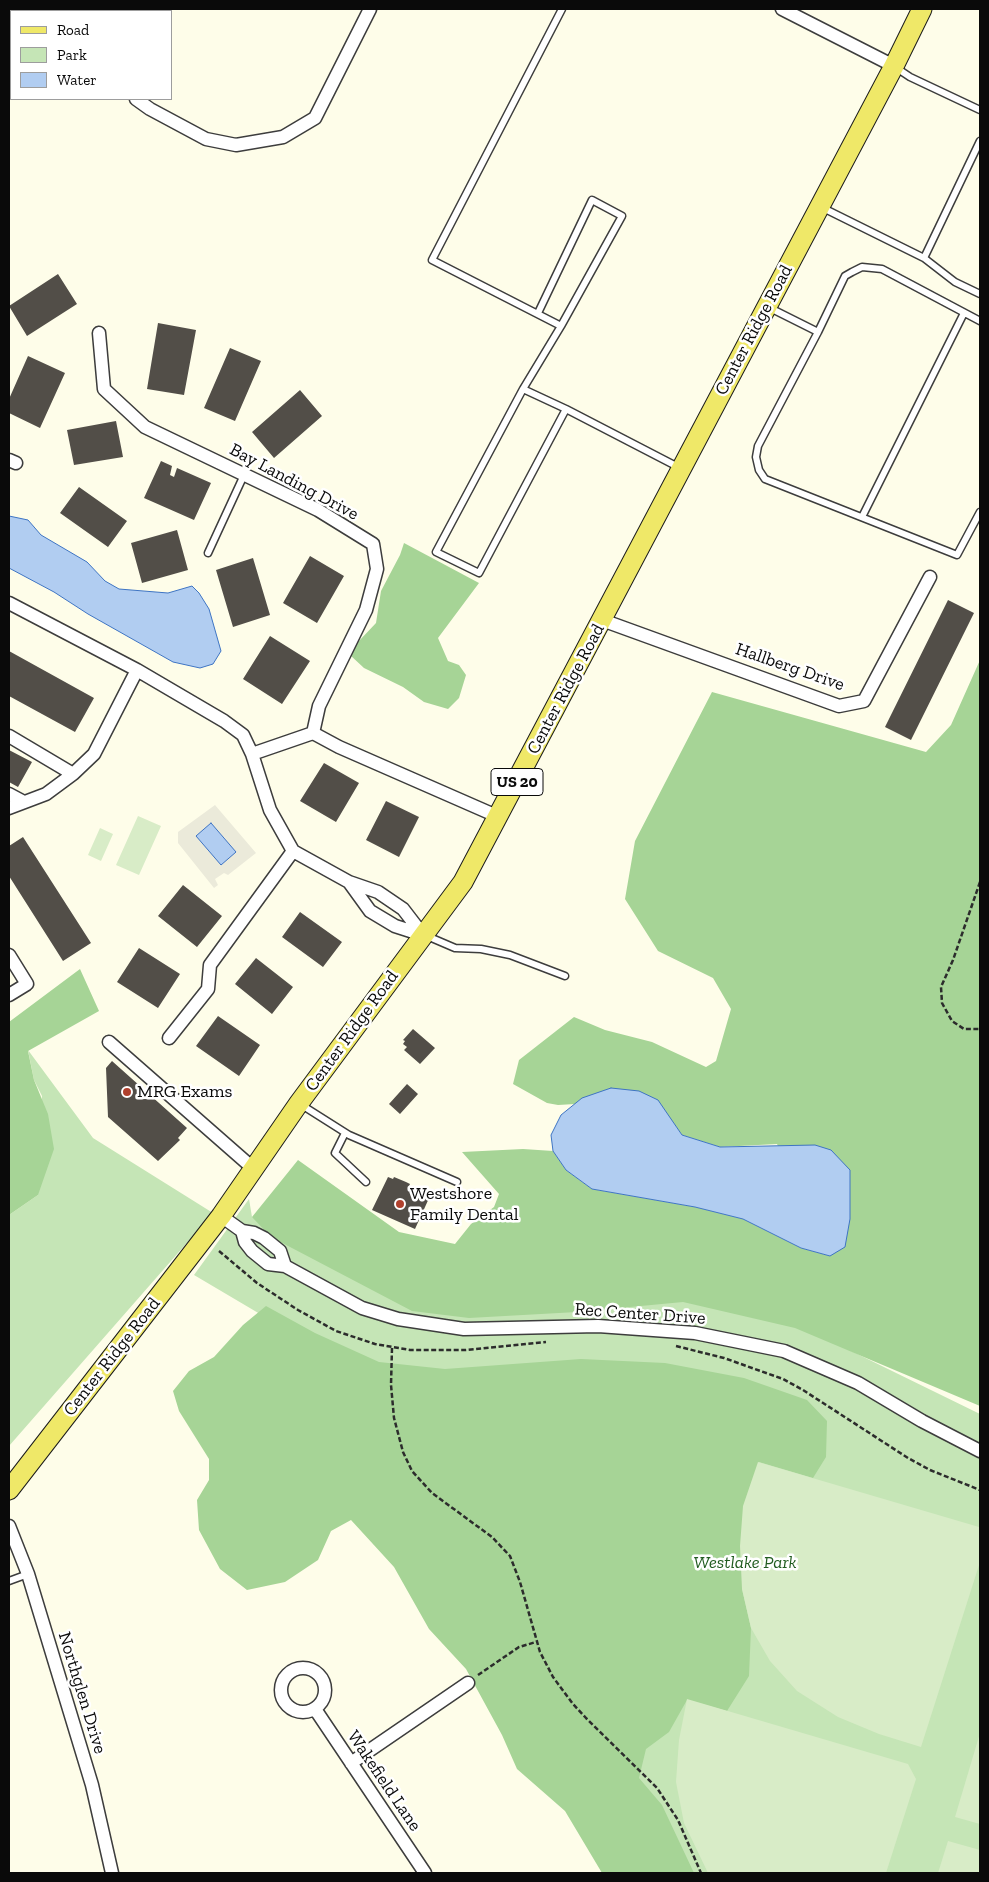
<!DOCTYPE html>
<html>
<head>
<meta charset="utf-8">
<style>
  body { margin:0 }
  #map { position:relative; width:989px; height:1882px; overflow:hidden; background:#fefde9; font-family:"Zilla Slab",serif }
  canvas { display:block }
  .frame { position:absolute; inset:0; border:10px solid #0a0a0a; pointer-events:none }
  .legend { position:absolute; left:10px; top:10px; width:162px; height:90px; box-sizing:border-box; background:#fff; border:1px solid #9d9d9d; margin:0; padding:6px 9px; list-style:none; font-size:15px; color:#0a0a0a }
  .legend li { display:flex; align-items:center; gap:10px; height:25px }
  .legend b { width:25px; border:1px solid #9d9d9d }
</style>
</head>
<body>
<div id="map">
<canvas width="989" height="1882"></canvas>
<div class="frame"></div>
<ul class="legend">
<li><b style="height:6px;background:#efe868"></b>Road</li>
<li><b style="height:14px;background:#c5e5b6"></b>Park</li>
<li><b style="height:14px;background:#b1cdf1"></b>Water</li>
</ul>
</div>
<script>
const c = document.querySelector('canvas').getContext('2d');
c.lineJoin = 'round';
function fillPath(path, color) { c.fillStyle = color; c.fill(path, 'evenodd'); }
const poly = rows => new Path2D(rows.map(r => 'M' + r).join(''));
function trace(path, color, width, dash) { c.strokeStyle = color; c.lineWidth = width; c.lineCap = dash ? 'butt' : 'round'; c.setLineDash(dash || []); c.stroke(path); }
function label(font, color, halo, rows, align = 'center') {
  c.font = font + ' "Zilla Slab",serif'; c.lineWidth = 5; c.setLineDash([]); c.textBaseline = 'middle'; c.strokeStyle = halo; c.fillStyle = color; for (const [text, x, y, turn = 0] of rows) {
    c.save(); c.translate(x, y); c.rotate((+turn || 0) * Math.PI / 180); c.textAlign = isNaN(turn) ? turn : align; if (halo) c.strokeText(text, 0, 0); c.fillText(text, 0, 0); c.restore();
  }
}
fillPath(poly([
  [28,1050,93,1138,213,1213,9,1446,9,1215,38,1195,42,1096,34,1080],
  [249,1199,252,1217,584,1293,749,1301,980,1414,980,1873,675,1873,326,1353,194,1275]
]), '#c5e5b6');
fillPath(poly([
  [404,543,479,583,438,638,448,661,459,665,466,675,459,698,448,709,424,702,403,687,364,668,350,655,358,642,376,623,381,591,400,555],
  [980,660,980,1406,795,1328,683,1302,577,1312,469,1318,412,1311,271,1237,252,1217,298,1160,399,1232,455,1244,471,1224,494,1207,499,1194,462,1152,523,1149,553,1151,566,1170,592,1189,695,1207,743,1219,801,1248,830,1256,777,1144,720,1147,682,1135,672,1121,583,1098,575,1104,558,1105,547,1103,513,1084,519,1060,574,1017,605,1030,652,1042,706,1067,716,1061,731,1009,713,978,658,951,625,899,635,841,712,692,926,752,951,725],
  [80,969,99,1011,28,1051,34,1080,48,1114,54,1149,38,1195,9,1215,9,1022],
  [266,1306,315,1333,379,1362,445,1369,581,1359,665,1363,744,1378,807,1400,827,1421,826,1457,813,1478,759,1462,742,1589,751,1628,749,1676,727,1711,687,1700,669,1732,646,1749,639,1778,662,1805,694,1873,602,1873,565,1811,517,1769,502,1735,466,1669,429,1629,394,1567,351,1520,331,1531,318,1560,285,1582,247,1590,220,1569,199,1530,197,1500,209,1480,209,1459,179,1411,173,1391,189,1371,214,1357,243,1325]
]), '#a6d496');
fillPath(poly([
  [138,816,161,826,139,875,116,865],
  [100,828,113,834,101,861,88,855],
  [758,1462,979,1527,980,1562,921,1747,879,1734,838,1717,797,1691,770,1661,751,1628,742,1589,740,1546,743,1506],
  [687,1699,908,1764,916,1779,886,1873,708,1873,684,1823,676,1782,679,1740],
  [980,1733,980,1824,955,1817],
  [948,1841,980,1850,980,1873,938,1873]
]), '#d8ecc7');
fillPath(poly([
  [215,805,256,853,228,875,224,873,215,879,218,885,214,888,178,843,178,832]
]), '#ebeada');
const water = poly([
  [9,516,28,520,41,535,87,562,105,581,119,589,168,593,192,586,199,593,209,609,221,651,213,664,200,668,173,662,88,614,54,592,9,568,9,516],
  [211,823,236,852,221,865,196,836,211,823],
  [611,1088,639,1091,658,1100,682,1135,720,1147,815,1145,831,1150,850,1170,850,1219,845,1247,830,1256,801,1248,743,1219,695,1207,592,1189,566,1170,553,1151,551,1135,561,1115,582,1098,611,1088]
]);
fillPath(water, '#b1cdf1');
trace(water, '#3e74c3', 1);
fillPath(poly([
  [58,274,77,304,27,336,9,306],
  [158,323,196,330,184,395,147,389],
  [230,348,261,361,235,421,204,408],
  [28,356,65,373,40,428,9,413,9,399],
  [300,390,322,416,274,458,252,432],
  [116,421,123,457,74,465,67,430],
  [161,461,172,466,170,475,174,477,177,468,211,483,194,520,144,498],
  [79,487,127,521,108,547,60,513],
  [177,530,188,570,142,583,131,543],
  [310,556,344,576,317,623,283,603],
  [253,558,270,615,233,627,216,570],
  [948,600,974,613,911,740,885,727],
  [270,636,310,661,282,704,243,679],
  [9,651,94,698,75,732,9,696],
  [9,750,32,762,18,787,9,782],
  [324,763,359,783,336,822,300,801],
  [386,801,419,817,399,857,366,840],
  [23,837,91,943,63,961,9,876,9,846],
  [183,885,222,916,197,947,158,916],
  [300,912,342,942,323,967,282,937],
  [139,948,180,974,158,1008,117,982],
  [256,958,293,987,272,1014,235,984],
  [218,1016,260,1045,239,1076,196,1046],
  [413,1029,435,1048,420,1064,404,1050,407,1047,403,1044,405,1041,403,1040],
  [112,1061,187,1128,178,1138,180,1140,158,1161,108,1117,106,1068],
  [407,1084,418,1094,400,1114,389,1104],
  [388,1177,393,1179,394,1177,406,1182,410,1184,409,1186,430,1196,415,1229,372,1210]
]), '#524e48');
const service = poly([
  [895,67,910,77,980,110],
  [821,207,924,258,980,141],
  [924,258,955,282,980,294],
  [768,307,818,332],
  [538,313,592,200,622,216,561,326,523,389,566,409,680,468],
  [980,321,882,269,862,267,852,272,845,276,818,332,758,446,756,457,759,470,765,479,957,555,980,512],
  [561,326,432,260,562,9],
  [523,389,436,552,479,573,566,409],
  [862,517,964,313],
  [208,553,244,475],
  [427,936,455,948,481,949,510,955,565,976],
  [300,1104,349,1135,457,1182],
  [345,1133,335,1153,366,1182],
  [9,1581,28,1574]
]);
const minor = poly([
  [93,9,93,11],
  [782,9,894,66],
  [136,99,150,109,206,139,236,145,283,137,315,118,370,9],
  [99,333,104,389,145,427,318,510,373,544,377,569,366,610,319,706,313,733,339,747,499,817],
  [9,460,16,463],
  [9,603,137,670,224,721,243,735,252,754,270,810,293,851,349,882,378,892,403,909,423,935],
  [602,620,839,706,864,701,930,577],
  [9,736,73,774],
  [252,754,313,733],
  [9,794,24,802],
  [9,808,46,794,73,774,94,754,137,670],
  [349,882,370,911,395,926,423,935],
  [9,955,27,984,9,995],
  [169,1038,208,989,210,965,293,851],
  [109,1042,255,1170],
  [221,1216,242,1231,254,1233,264,1238,280,1251,285,1266],
  [242,1231,245,1242,252,1251,268,1264,285,1266,362,1308,398,1319,464,1329,598,1326,695,1333,784,1351,858,1383,922,1421,980,1451],
  [9,1526,28,1574,92,1785,112,1873],
  '281 1690a22 22 0 1 1 44 0a22 22 0 1 1-44 0Z',
  [315,1709,425,1873],
  [351,1763,468,1683]
]);
const primary = poly([
  [9,1490,221,1216,299,1103,463,882,894,66,922,9]
]);
trace(service, '#3d3d3d', 9);
trace(minor, '#3d3d3d', 15);
trace(primary, '#1b1b1b', 21);
trace(poly([
  [980,882,953,960,941,987,942,1003,952,1021,964,1029,980,1029],
  [219,1251,257,1283,298,1310,336,1331,375,1344,410,1350,465,1350,546,1342],
  [676,1346,724,1358,783,1379,803,1390,908,1458,930,1470,980,1490],
  [392,1348,391,1385,394,1418,403,1452,412,1471,432,1493,492,1537,510,1556,520,1582,540,1652,553,1677,573,1704,586,1718,657,1788,678,1820,701,1873],
  [478,1675,519,1647,536,1642]
]), '#2c2c2c', 2.5, [5, 2.5]);
trace(service, '#fff', 6);
trace(minor, '#fff', 12);
trace(primary, '#efe868', 19);
for (const [x, y, r, color] of [
  [127,1092,5,"#b0402d"],
  [400,1204,5,"#b0402d"]
]) { const dot = new Path2D(); dot.arc(x, y, r, 0, 2 * Math.PI); c.fillStyle = color; c.fill(dot); trace(dot, '#fff', 2); }
for (const [x, y, w] of [
  [517,782,52]
]) { const box = new Path2D(); box.roundRect(x - w / 2, y - 13.5, w, 27, 4); c.fillStyle = '#fff'; c.fill(box); trace(box, '#0a0a0a', 1); }
label('bold 16px', '#0a0a0a', null, [
  ["US 20",517,782]
]);
label('18px', '#0a0a0a', '#fff', [
  ["Center Ridge Road",754,330,-62],
  ["Bay Landing Drive",294,482,28],
  ["Hallberg Drive",790,667,19],
  ["Center Ridge Road",566,689,-62],
  ["Center Ridge Road",352,1031,-54],
  ["Rec Center Drive",640,1314,4],
  ["Center Ridge Road",112,1357,-52],
  ["Northglen Drive",82,1693,73],
  ["Wakefield Lane",384,1781,56]
]);
label('18px', '#0a0a0a', '#fff', [
  ["MRG Exams",137,1092],
  ["Westshore",410,1194],
  ["Family Dental",410,1215]
], 'left');
label('italic 18px', '#215c20', '#fff', [
  ["Westlake Park",745,1563]
]);
</script>
</body>
</html>
